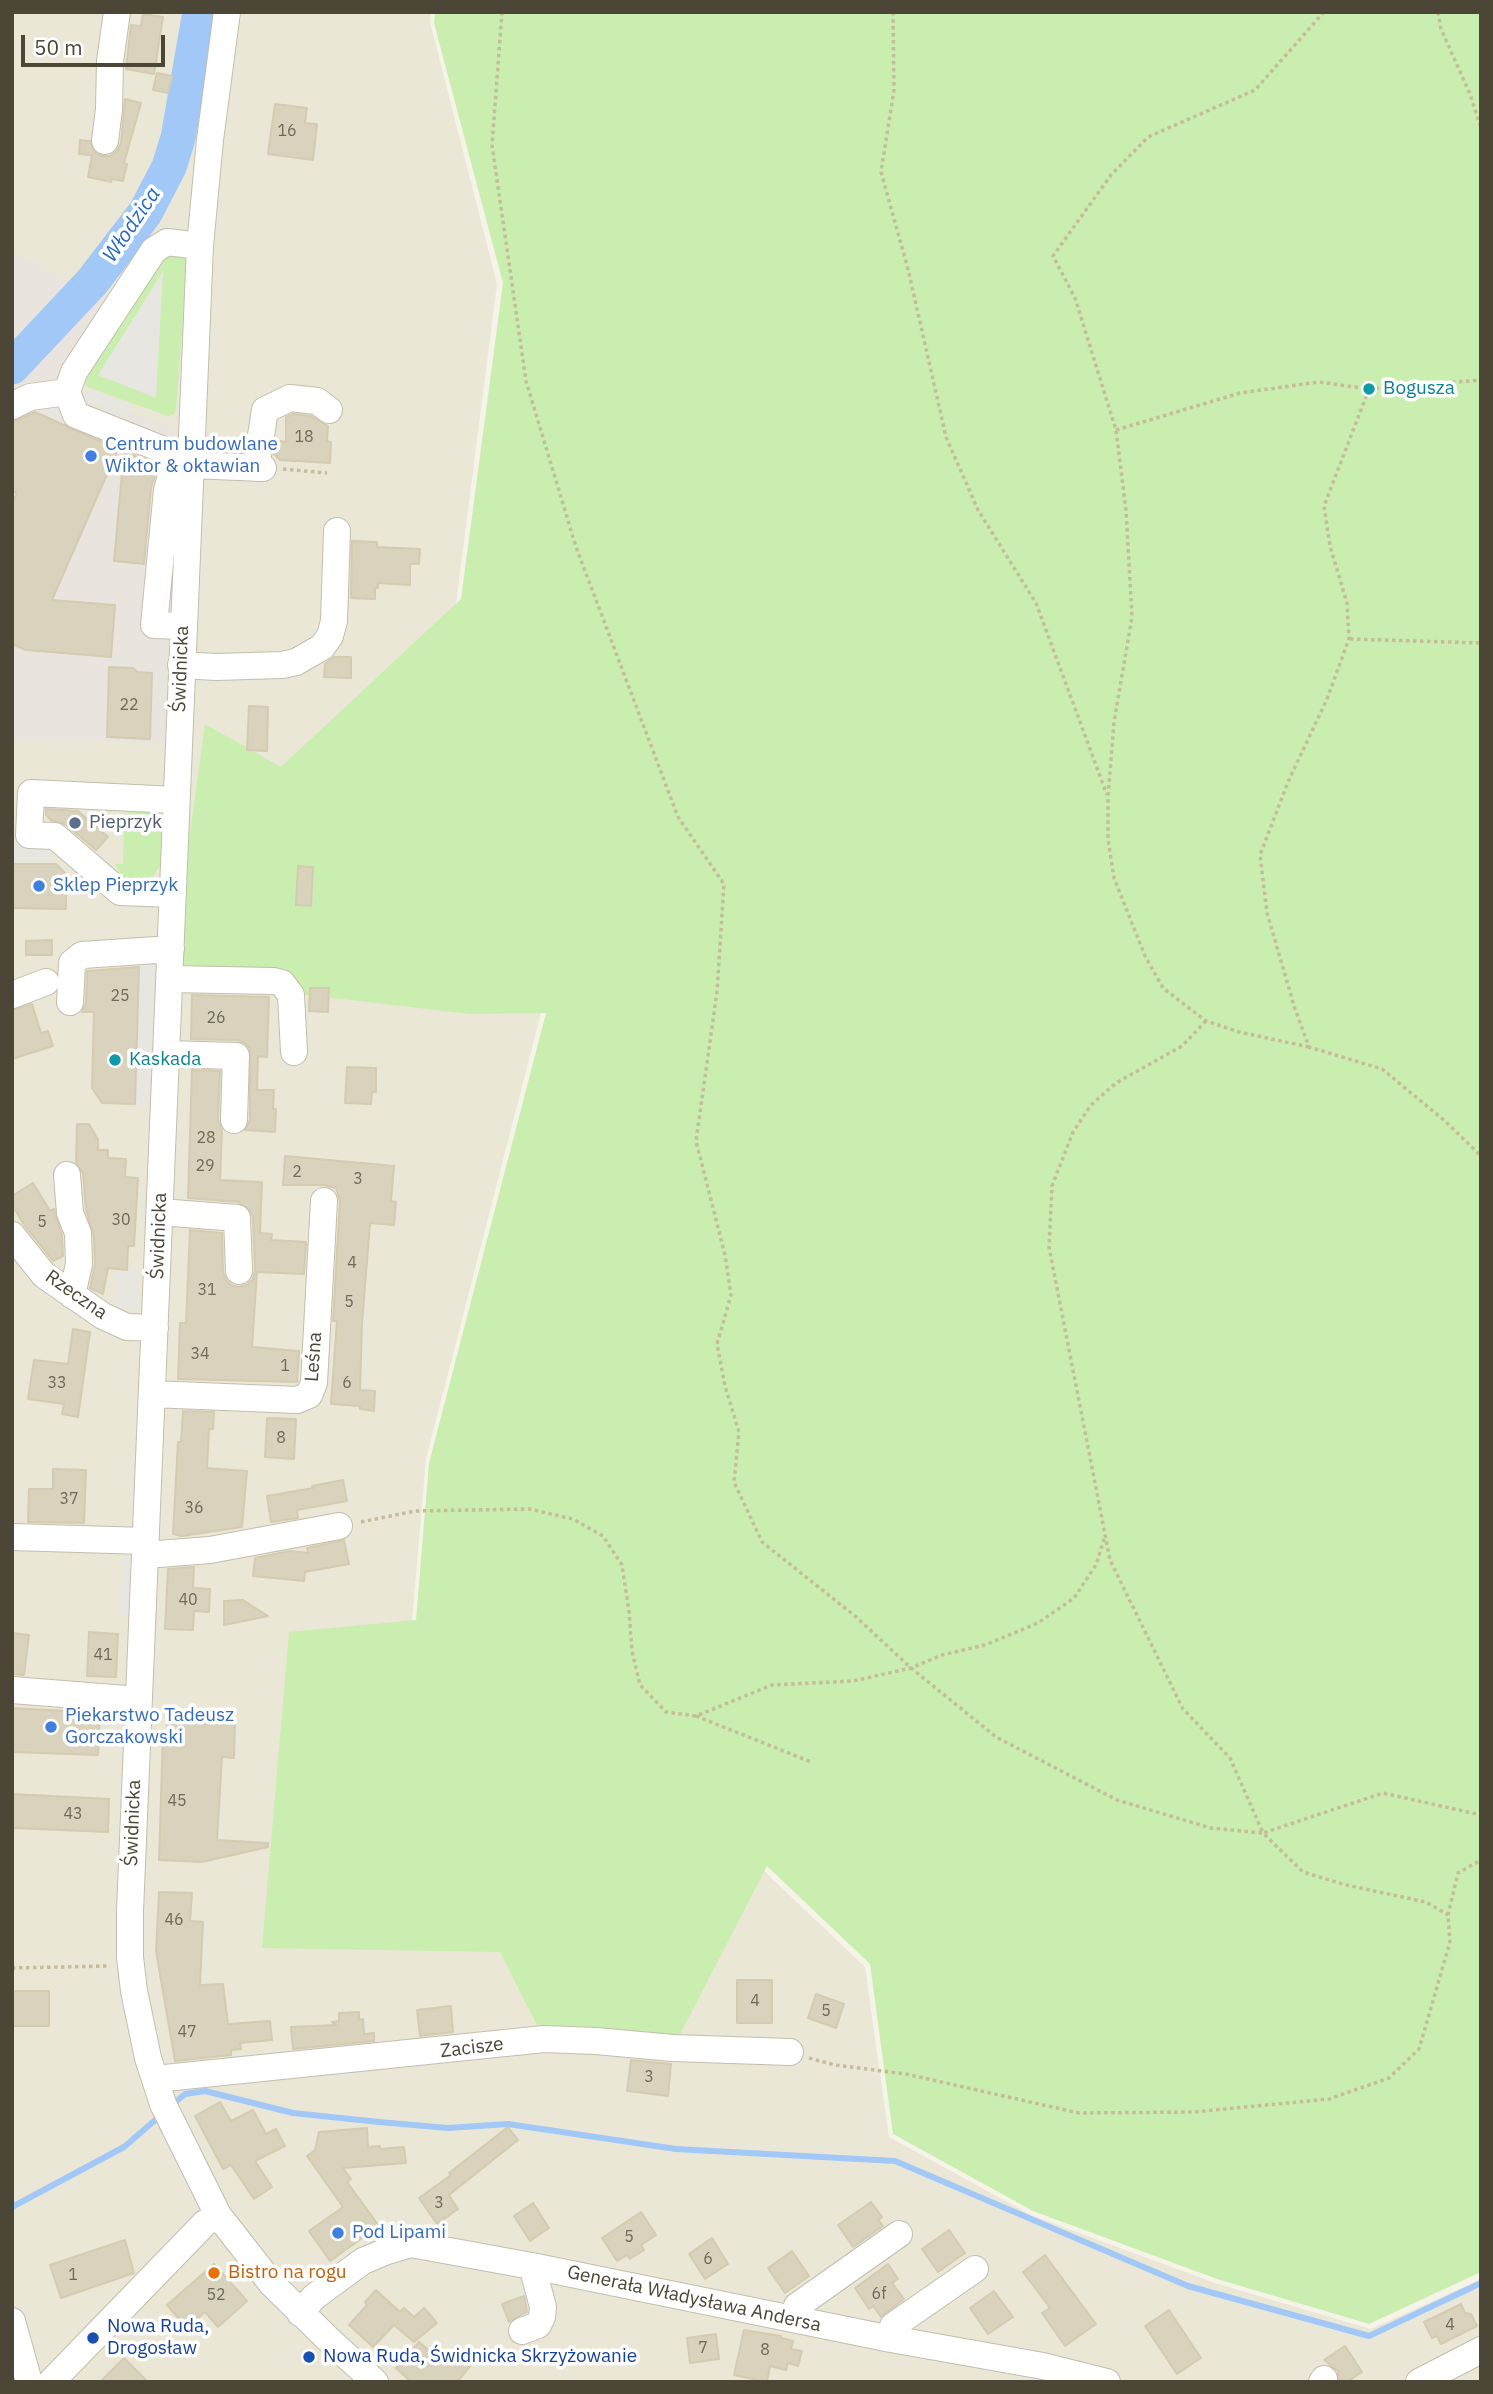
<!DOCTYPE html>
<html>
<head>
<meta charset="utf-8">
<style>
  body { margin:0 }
  #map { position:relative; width:1493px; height:2394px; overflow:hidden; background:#f6f4e9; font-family:"IBM Plex Sans",sans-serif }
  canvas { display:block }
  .frame { position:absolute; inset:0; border:14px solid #4b4636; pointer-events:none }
  .scale { position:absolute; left:21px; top:35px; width:144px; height:32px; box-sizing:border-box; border:4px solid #4b4636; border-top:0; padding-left:9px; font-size:21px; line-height:24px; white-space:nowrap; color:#4b4636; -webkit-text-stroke:5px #fff; paint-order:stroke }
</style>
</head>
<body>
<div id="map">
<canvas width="1493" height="2394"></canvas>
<div class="frame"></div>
<div class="scale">50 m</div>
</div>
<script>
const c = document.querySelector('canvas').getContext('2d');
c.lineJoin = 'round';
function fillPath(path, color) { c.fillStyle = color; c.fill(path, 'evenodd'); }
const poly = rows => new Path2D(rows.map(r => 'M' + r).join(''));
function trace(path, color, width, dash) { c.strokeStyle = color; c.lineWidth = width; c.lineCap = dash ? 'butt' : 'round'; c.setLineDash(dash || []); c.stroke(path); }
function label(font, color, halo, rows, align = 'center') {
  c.font = font + ' "IBM Plex Sans",sans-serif'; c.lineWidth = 7; c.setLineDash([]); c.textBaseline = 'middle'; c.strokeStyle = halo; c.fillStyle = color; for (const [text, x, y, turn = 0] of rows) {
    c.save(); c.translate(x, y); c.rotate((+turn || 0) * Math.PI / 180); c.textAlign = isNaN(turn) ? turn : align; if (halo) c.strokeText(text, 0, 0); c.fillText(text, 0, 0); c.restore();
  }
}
fillPath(poly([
  [12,12,431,12,430,22,497,284,456,604,554,718,542,1009,426,1459,400,1761,761,1868,865,1967,889,2137,1031,2215,1215,2283,1371,2329,1481,2279,1481,2382,12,2382]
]), '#eae7d7');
fillPath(poly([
  [12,254,121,300,68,392,191,433,168,743,12,740]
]), '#e9e5de');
fillPath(poly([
  [435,12,1481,12,1481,2272,1369,2324,1217,2279,1033,2211,893,2134,870,1964,767,1866,673,2048,544,2039,500,1952,262,1948,289,1632,416,1620,429,1463,546,1013,470,1014,170,979,205,724,281,767,461,599,503,283,434,23],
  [167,252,184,257,187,264,176,411,173,415,168,416,87,387,84,382,84,376],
  [131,810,148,811,153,815,162,829,164,839,163,859,159,868,153,876,143,883,131,882,122,877,115,864,123,864,124,827,117,826,121,819]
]), '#c9eeaf');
fillPath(poly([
  [163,271,156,398,98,375],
  [87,389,132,405,128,416,83,399],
  [12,846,49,846,49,861,12,861],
  [140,962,157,963,153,1105,136,1105],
  [118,1272,139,1272,137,1309,116,1308],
  [123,1557,134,1558,131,1616,119,1615]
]), '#e7e6e1');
trace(poly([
  [172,2105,185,2094,205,2091,293,2113,379,2122,448,2128,508,2124,676,2149,895,2161,1188,2286,1369,2336,1481,2283],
  [12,2207,124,2147,161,2115]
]), '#a1c8f7', 6);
trace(poly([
  [12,367,92,282,145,213,169,167,178,138,200,12]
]), '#a1c8f7', 35);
const building = poly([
  [143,14,163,17,154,74,126,69,131,25,141,26,143,14],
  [157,73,172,76,168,93,153,90,157,73],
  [125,99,141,103,124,163,127,164,123,181,112,179,111,182,88,177,92,155,79,154,80,140,90,141,95,153,102,156,110,156,117,151,121,143,125,99],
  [275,104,307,108,305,123,317,124,313,160,268,154,275,104],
  [35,412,118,449,52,600,115,605,111,657,26,650,12,644,12,504,17,493,12,491,12,422,35,412],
  [293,414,311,416,328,426,327,441,331,442,330,463,280,460,274,454,275,447,280,441,286,442,286,417,293,414],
  [124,451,158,465,151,488,144,564,114,561,124,451],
  [352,541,377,542,377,547,420,549,419,564,410,564,410,585,378,583,378,588,375,588,375,599,351,598,352,541],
  [334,657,351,657,351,678,324,677,325,664,334,657],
  [109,667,133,668,137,672,152,673,150,739,107,737,109,667],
  [249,706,268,707,267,751,247,750,249,706],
  [46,809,78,811,108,837,96,850,65,824,51,820,46,815,46,809],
  [13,864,56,864,66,874,66,909,12,908,13,864],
  [298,866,313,867,311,906,296,905,298,866],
  [52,940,52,955,26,955,26,941,52,940],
  [139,967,135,1104,102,1103,92,1088,94,1012,82,1012,86,1003,87,971,139,967],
  [310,988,329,988,328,1012,309,1011,310,988],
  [192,995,269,997,267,1057,258,1056,257,1090,274,1090,273,1109,276,1109,275,1132,245,1130,250,1120,250,1049,245,1043,237,1040,191,1039,192,995],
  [32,1004,41,1033,48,1031,53,1046,12,1059,12,1010,32,1004],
  [347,1067,376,1068,376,1092,372,1092,371,1104,345,1103,347,1067],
  [192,1070,220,1071,218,1120,222,1130,220,1180,262,1182,260,1233,272,1234,271,1240,306,1242,304,1274,257,1272,252,1347,299,1351,297,1382,178,1379,180,1323,186,1323,190,1230,222,1233,223,1272,226,1280,231,1285,239,1287,247,1285,253,1279,255,1270,253,1217,250,1210,238,1202,188,1198,192,1070],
  [77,1124,89,1124,98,1140,98,1150,108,1150,108,1158,126,1159,125,1177,138,1178,134,1246,128,1246,127,1270,108,1268,103,1294,90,1288,95,1264,94,1237,86,1209,83,1173,76,1163,77,1124],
  [285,1156,394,1166,391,1201,396,1202,394,1225,370,1223,362,1323,360,1390,375,1391,374,1411,360,1409,360,1406,331,1404,337,1321,333,1321,340,1201,336,1188,324,1185,283,1185,285,1156],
  [33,1183,50,1211,54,1209,62,1236,63,1256,53,1261,25,1226,12,1205,12,1196,33,1183],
  [73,1329,90,1332,78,1417,62,1414,64,1404,28,1399,34,1360,68,1364,73,1329],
  [183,1411,214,1412,213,1429,209,1429,207,1468,247,1471,242,1527,182,1536,173,1534,178,1442,181,1442,183,1411],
  [267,1418,296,1419,294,1459,265,1457,267,1418],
  [53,1469,86,1470,84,1523,28,1522,29,1489,53,1489,53,1469],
  [343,1480,347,1501,297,1510,298,1518,271,1522,267,1496,313,1488,312,1486,343,1480],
  [344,1540,349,1564,305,1572,304,1581,253,1576,255,1558,290,1551,308,1553,307,1548,344,1540],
  [194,1567,193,1588,210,1589,209,1612,194,1611,193,1630,165,1629,168,1569,194,1567],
  [243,1600,268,1616,224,1625,224,1601,243,1600],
  [89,1632,118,1634,116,1677,87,1676,89,1632],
  [12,1633,29,1635,24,1675,12,1674,12,1633],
  [12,1708,100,1713,98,1755,12,1752,12,1708],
  [168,1711,206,1713,206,1718,235,1719,234,1758,222,1757,217,1840,268,1843,268,1847,202,1862,159,1860,163,1734,167,1734,168,1711],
  [12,1794,109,1799,108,1832,12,1828,12,1794],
  [159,1892,192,1893,190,1921,203,1922,200,1985,223,1984,228,2024,270,2021,272,2040,240,2043,241,2049,231,2050,231,2055,175,2061,156,1951,159,1892],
  [737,1980,772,1980,772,2023,737,2023,737,1980],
  [12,1991,49,1991,49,2026,12,2026,12,1991],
  [816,1994,844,2004,836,2028,808,2018,816,1994],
  [451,2006,453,2032,420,2036,417,2010,451,2006],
  [359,2012,359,2020,363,2019,364,2034,374,2033,374,2041,293,2049,291,2027,336,2025,332,2022,339,2021,339,2013,359,2012],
  [631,2060,671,2064,668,2096,627,2091,631,2060],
  [220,2102,231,2121,253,2110,266,2134,276,2129,285,2146,255,2161,272,2187,254,2199,231,2165,223,2169,195,2116,220,2102],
  [508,2127,518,2140,449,2195,458,2209,437,2224,419,2198,451,2175,449,2173,508,2127],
  [367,2128,368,2147,380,2146,380,2149,404,2147,406,2163,343,2168,351,2179,347,2182,379,2226,330,2261,309,2231,343,2207,307,2156,315,2150,319,2132,367,2128],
  [871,2202,882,2217,878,2220,883,2226,853,2247,838,2225,871,2202],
  [533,2203,549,2228,530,2241,514,2216,533,2203],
  [641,2212,656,2235,641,2245,644,2250,630,2259,627,2255,617,2261,602,2238,641,2212],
  [949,2230,965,2253,938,2272,922,2249,949,2230],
  [712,2238,728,2264,705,2279,689,2254,712,2238],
  [125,2240,134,2273,61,2298,50,2265,125,2240],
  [792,2251,809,2276,785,2293,768,2268,792,2251],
  [1045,2255,1096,2324,1065,2346,1042,2313,1050,2308,1023,2272,1045,2255],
  [214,2264,247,2301,218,2327,205,2312,187,2328,167,2305,214,2264],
  [888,2264,898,2279,892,2283,904,2299,881,2317,873,2306,869,2309,855,2288,888,2264],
  [376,2290,400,2312,404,2308,414,2317,424,2308,437,2323,414,2342,394,2325,373,2347,349,2325,367,2305,365,2302,376,2290],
  [994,2291,1013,2317,988,2334,970,2308,994,2291],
  [524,2296,527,2312,509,2322,502,2304,524,2296],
  [1461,2304,1465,2313,1471,2314,1477,2326,1441,2344,1437,2336,1432,2338,1424,2322,1461,2304],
  [1169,2310,1201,2358,1177,2374,1145,2326,1169,2310],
  [744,2330,781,2336,781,2338,793,2341,791,2349,802,2351,798,2366,788,2363,786,2370,770,2366,767,2382,734,2375,744,2330],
  [716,2334,719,2359,690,2363,687,2338,716,2334],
  [419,2342,446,2365,462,2353,471,2365,457,2382,411,2382,396,2368,419,2342],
  [1345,2346,1362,2372,1347,2382,1339,2382,1338,2371,1324,2360,1345,2346],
  [124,2358,148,2382,100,2382,124,2358]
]);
fillPath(building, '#d9d2bd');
trace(building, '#d4cbb0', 2);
const minor = poly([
  [227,12,210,140,200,246,130,1911,130,1957,134,1991,148,2058,163,2104,218,2215,272,2284,327,2338,375,2382],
  [105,141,109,109,110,61,117,12],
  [12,406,30,397,67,392],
  [178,452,167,490,154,625,183,626],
  [190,453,169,452,76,415,67,392,74,372,154,250,167,242,200,246],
  [190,465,263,468],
  [256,468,265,410,290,398,317,401,329,410],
  [181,665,216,667,282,665,296,662,322,647,330,636,334,621,337,531],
  [173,894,120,892,55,836,29,835,31,793,176,800],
  [170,979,274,981,282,983,291,995,294,1052],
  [12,995,46,982],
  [70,1002,72,963,82,955,171,949],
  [167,1054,236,1056,234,1120],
  [67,1175,70,1213,78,1233,79,1264,72,1295],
  [160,1212,237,1218,239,1271],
  [12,1235,44,1275,103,1316,127,1327,155,1328],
  [152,1394,297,1400,309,1395,314,1383,324,1201],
  [12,1537,146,1541],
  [145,1555,210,1550,339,1526],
  [12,1690,139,1700],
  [155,2079,544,2039,596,2041,673,2048,790,2052],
  [300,2313,314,2297,363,2261,387,2251,411,2244,537,2267,891,2339,1043,2366,1107,2382],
  [795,2319,797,2306,899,2234],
  [12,2321,29,2382],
  [522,2331,538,2325,542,2317,543,2307,535,2277,537,2267],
  [891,2339,893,2326,975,2269],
  [51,2382,205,2223,218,2215],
  [1322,2382,1324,2379],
  [1419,2382,1481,2350]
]);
trace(minor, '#c3beab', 28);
trace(poly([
  [502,12,492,145,526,381,576,547,678,817,724,884,717,992,696,1141,725,1255,731,1295,717,1344,725,1386,739,1432,734,1482,762,1542,855,1616,911,1668,996,1737,1117,1800,1211,1828,1263,1833,1303,1872,1346,1885,1426,1902,1448,1915],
  [893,12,894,90,881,172,908,269,946,437,978,510,1036,603,1107,795],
  [1438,12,1441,29,1470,94,1481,128],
  [1369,389,1324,506,1330,546,1347,603,1349,639,1327,699,1288,782,1260,855,1267,913,1295,1009,1309,1047,1382,1069,1445,1121,1481,1156],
  [1116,430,1240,393,1319,382,1369,389,1481,380],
  [283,469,327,473],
  [1350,639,1481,643],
  [1206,1021,1182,1046,1116,1083,1091,1105,1073,1132,1052,1186,1049,1247,1110,1560,1183,1709,1230,1758,1263,1833,1383,1793,1481,1815],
  [1309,1047,1239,1032,1206,1021,1163,988,1145,956,1114,878,1108,839,1108,797,1114,722,1132,617,1126,510,1116,430,1075,298,1053,256,1111,175,1148,137,1255,90,1324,12],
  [361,1522,415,1511,529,1509,573,1519,603,1536,622,1565,629,1611,632,1651,640,1685,666,1712,696,1716,772,1685,853,1681,911,1668,942,1655,985,1645,1038,1623,1074,1598,1096,1565,1105,1536],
  [696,1716,811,1762],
  [12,1968,108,1966],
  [809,2058,835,2065,906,2074,1079,2113,1194,2112,1329,2099,1389,2078,1419,2049,1450,1942,1448,1915,1458,1873,1481,1860]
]), '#c6bc9a', 3.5, [3.5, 3.5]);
trace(minor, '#fff', 26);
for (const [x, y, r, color] of [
  [1369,389,7,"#0f9aa8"],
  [91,456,7,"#3f7fe0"],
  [75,823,7,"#5c6f8a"],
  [39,886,7,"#3f7fe0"],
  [115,1060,7,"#0f9aa8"],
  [51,1727,7,"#3f7fe0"],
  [338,2233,7,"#3f7fe0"],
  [214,2273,7,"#e8710a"],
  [93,2338,7,"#1a4fb4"],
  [309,2357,7,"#1a4fb4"]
]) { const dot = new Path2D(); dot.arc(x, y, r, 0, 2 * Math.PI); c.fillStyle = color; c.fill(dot); trace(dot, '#fff', 2.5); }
label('16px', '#6e6958', null, [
  ["16",287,131],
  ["18",304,437],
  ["22",129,705],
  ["25",120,996],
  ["26",216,1018],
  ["28",206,1138],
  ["29",205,1166],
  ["2",297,1172],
  ["3",358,1179],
  ["30",121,1220],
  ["5",42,1222],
  ["4",352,1263],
  ["31",207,1290],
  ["5",349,1302],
  ["34",200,1354],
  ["1",285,1366],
  ["33",57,1383],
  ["6",347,1383],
  ["8",281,1438],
  ["37",69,1499],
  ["36",194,1508],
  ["40",188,1600],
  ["41",103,1655],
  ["45",177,1801],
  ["43",73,1814],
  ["46",174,1920],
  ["4",755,2001],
  ["5",826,2011],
  ["47",187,2032],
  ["3",649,2077],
  ["3",439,2203],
  ["5",629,2237],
  ["6",708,2259],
  ["1",73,2275],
  ["6f",879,2294],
  ["52",216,2295],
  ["4",1450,2325],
  ["7",703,2348],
  ["8",765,2350]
]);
label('19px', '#0d838f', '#fff', [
  ["Bogusza",1383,389],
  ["Kaskada",129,1060]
], 'left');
label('19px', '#366cbe', '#fff', [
  ["Centrum budowlane",105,445],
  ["Wiktor & oktawian",105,467],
  ["Sklep Pieprzyk",53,886],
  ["Piekarstwo Tadeusz",65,1716],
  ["Gorczakowski",65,1738],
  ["Pod Lipami",352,2233]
], 'left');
label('19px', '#4b4636', '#fff', [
  ["Świdnicka",181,669,-88],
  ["Świdnicka",159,1236,-88],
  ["Rzeczna",76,1295,35],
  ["Leśna",314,1357,-86],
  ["Świdnicka",133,1823,-88],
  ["Zacisze",472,2048,-7],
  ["Generała Władysława Andersa",694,2299,12]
]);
label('19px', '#4e5e75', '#fff', [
  ["Pieprzyk",89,823]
], 'left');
label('19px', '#c56008', '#fff', [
  ["Bistro na rogu",228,2273]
], 'left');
label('19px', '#164399', '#fff', [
  ["Nowa Ruda,",107,2327],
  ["Drogosław",107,2349],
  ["Nowa Ruda, Świdnicka Skrzyżowanie",323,2357]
], 'left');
label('italic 21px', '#246ac3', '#fff', [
  ["Włodzica",132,225,-56]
]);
</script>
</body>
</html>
